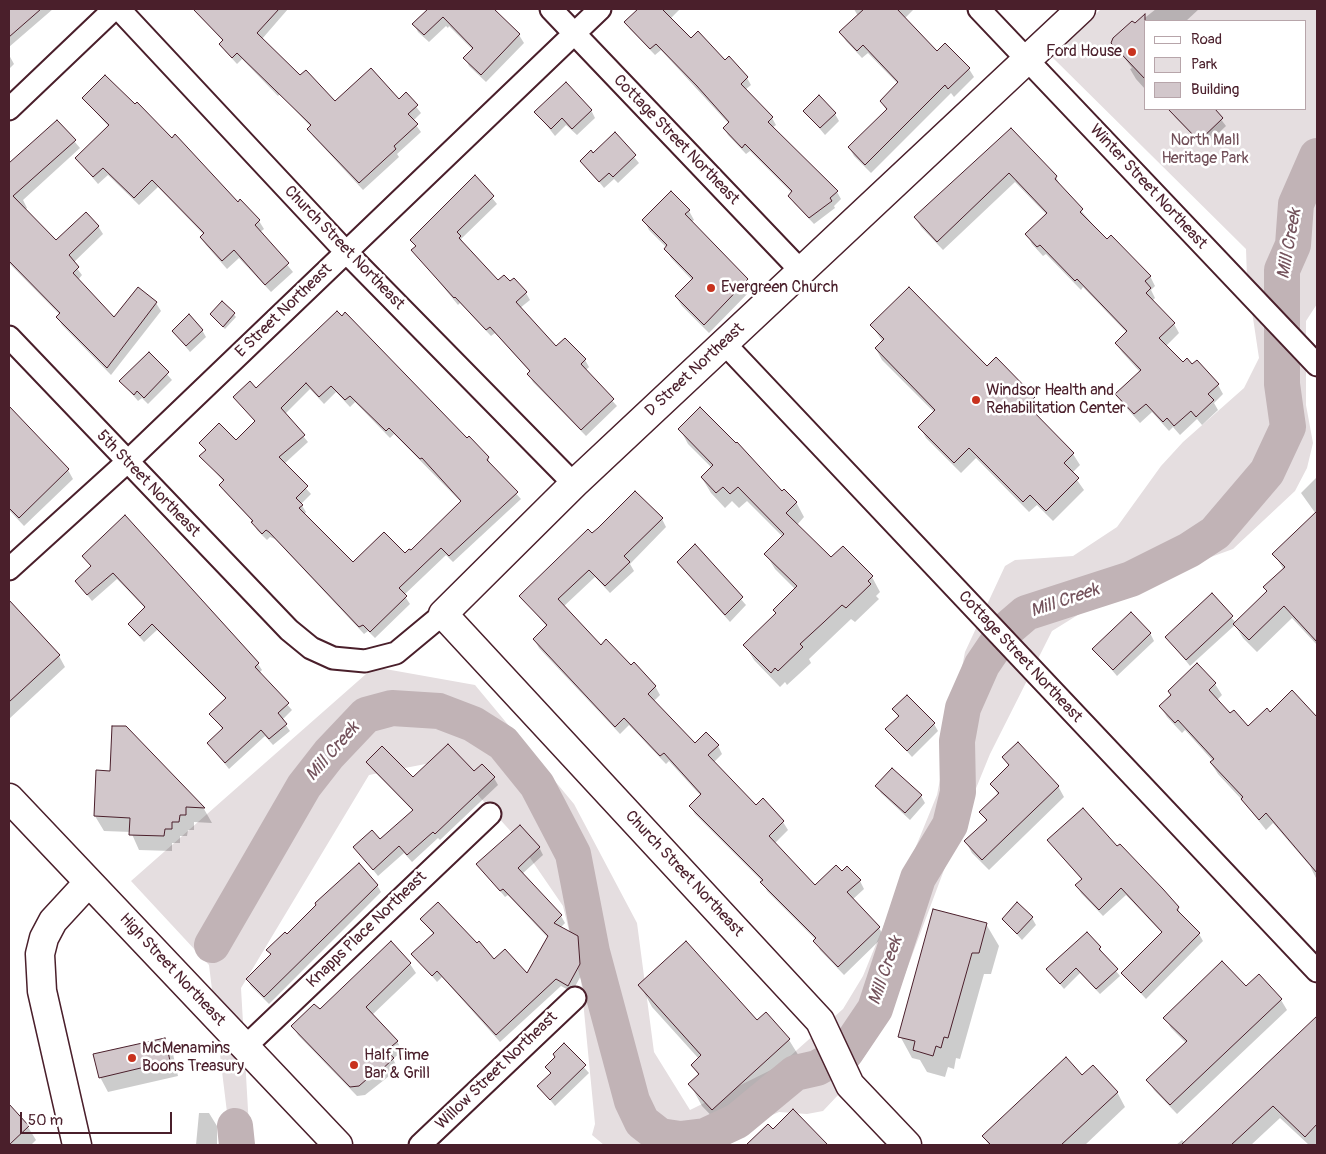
<!DOCTYPE html>
<html>
<head>
<meta charset="utf-8">
<style>
  body { margin:0 }
  #map { position:relative; width:1326px; height:1154px; overflow:hidden; background:#fff; font-family:Pangolin,sans-serif }
  canvas { display:block }
  .frame { position:absolute; inset:0; border:10px solid #4a1f2b; pointer-events:none }
  .legend { position:absolute; left:1144px; top:20px; width:162px; height:90px; box-sizing:border-box; background:#fff; border:1px solid #b7a5aa; margin:0; padding:6px 9px; list-style:none; font-size:15px; color:#4a1f2b }
  .legend li { display:flex; align-items:center; gap:10px; height:25px }
  .legend b { width:25px; border:1px solid #b7a5aa }
  .scale { position:absolute; left:20px; top:1112px; width:152px; height:22px; box-sizing:border-box; border:2px solid #4a1f2b; border-top:0; padding-left:6px; font-size:15px; line-height:18px; white-space:nowrap; color:#4a1f2b; -webkit-text-stroke:4px #fff; paint-order:stroke }
</style>
</head>
<body>
<div id="map">
<canvas width="1326" height="1154"></canvas>
<div class="frame"></div>
<ul class="legend">
<li><b style="height:6px;background:#fff"></b>Road</li>
<li><b style="height:14px;background:#e5dee0"></b>Park</li>
<li><b style="height:14px;background:#d2c7cb"></b>Building</li>
</ul>
<div class="scale">50 m</div>
</div>
<script>
const c = document.querySelector('canvas').getContext('2d');
c.lineJoin = 'round';
function fillPath(path, color) { c.fillStyle = color; c.fill(path, 'evenodd'); }
const poly = rows => new Path2D(rows.map(r => 'M' + r).join(''));
function trace(path, color, width, dash) { c.strokeStyle = color; c.lineWidth = width; c.lineCap = dash ? 'butt' : 'round'; c.setLineDash(dash || []); c.stroke(path); }
function label(font, color, halo, rows, align = 'center') {
  c.font = font + ' Pangolin,sans-serif'; c.lineWidth = 5; c.setLineDash([]); c.textBaseline = 'middle'; c.strokeStyle = halo; c.fillStyle = color; for (const [text, x, y, turn = 0] of rows) {
    c.save(); c.translate(x, y); c.rotate((+turn || 0) * Math.PI / 180); c.textAlign = isNaN(turn) ? turn : align; if (halo) c.strokeText(text, 0, 0); c.fillText(text, 0, 0); c.restore();
  }
}
fillPath(poly([
  [1101,9,1317,9,1317,304,1306,321,1306,405,1313,443,1307,468,1295,491,1233,549,1167,573,1081,613,1052,631,990,754,959,830,887,1022,840,1093,823,1111,807,1114,779,1112,704,1145,604,1145,592,1135,595,1124,581,980,563,906,515,836,446,760,369,775,241,988,250,1145,231,1145,209,965,131,881,374,667,475,685,574,804,637,923,654,1052,690,1110,779,1066,843,1009,863,976,937,795,965,652,1005,566,1015,560,1073,556,1117,527,1161,466,1183,442,1244,388,1259,358,1247,278,1246,249,1051,56],
  [1145,21,1305,21,1305,109,1145,109]
]), '#e5dee0');
fillPath(poly([
  [9,9,53,9,9,47],
  [193,9,288,9,262,39,300,77,335,102,398,101,406,94,421,113,413,121,421,132,397,154,399,157,363,190,313,136,309,129,311,127,280,94,278,96,242,59,237,64,225,51,221,44,223,41],
  [429,9,493,9,519,35,524,43,486,82,469,66,465,58,473,50,449,26,448,28,446,26,429,42,418,32,414,24],
  [640,9,680,9,670,19,691,40,747,78,751,85,745,90,772,118,776,125,772,128,837,192,841,199,834,206,835,208,814,224,794,203,790,196,792,193,750,151,746,154,728,135,724,128,729,124,661,50,655,55,630,29,626,22],
  [854,9,914,9,905,18,937,52,969,69,974,77,954,97,951,93,871,173,854,156,849,147,887,111,881,101,898,84,868,53,862,58,846,41,841,32,858,16],
  [1156,9,1199,9,1186,21,1145,21,1145,89,1136,79,1130,69,1132,68,1113,43],
  [9,55,14,64,9,69],
  [83,98,237,203,240,201,259,221,264,229,260,232,293,272,271,292,239,258,227,269,206,245,201,238,204,235,158,187,139,205,108,175,98,184,76,158,109,127],
  [1173,109,1213,109,1226,126,1204,147,1175,117,1171,110],
  [591,110,595,118,577,135,566,125,555,136,536,112],
  [805,111,835,114,839,121,825,135],
  [57,121,80,148,23,200,27,208,25,210,56,242,98,226,103,234,73,263,82,275,78,280,114,319,156,303,161,311,111,375,62,325,57,317,60,315,9,263,9,165],
  [1011,129,1056,177,1061,187,1107,241,1150,276,1155,286,1151,290,1155,298,1152,301,1174,324,1179,333,1166,346,1183,363,1192,365,1218,385,1223,394,1214,403,1218,410,1202,425,1197,419,1180,435,1173,427,1169,431,1152,412,1140,423,1122,403,1117,394,1140,372,1122,352,1116,343,1127,333,1083,287,1081,290,1046,254,1043,256,1032,244,1027,234,1047,215,1015,182,943,250,921,227,916,218],
  [615,134,639,163,618,183,614,179,604,188,582,161,593,154],
  [475,177,497,204,461,239,464,244,498,282,526,293,530,300,520,308,556,348,585,360,589,367,585,371,617,406,586,436,533,382,529,375,531,373,495,333,491,336,460,303,458,305,413,250,416,248,412,240],
  [689,211,694,220,691,222,747,280,752,289,709,333,682,306,676,297,692,280,671,258,666,249,667,248,649,230,644,220],
  [222,302,236,317,225,329,213,317],
  [337,312,466,440,488,458,491,466,521,499,453,562,446,555,404,595,410,604,375,638,368,631,364,634,275,539,270,537,267,540,257,530,253,522,225,492,220,485,224,482,201,456,206,451,200,443,236,441,256,422,235,397,256,390],
  [310,389,324,404,336,392,350,407,355,402,390,438,394,434,462,503,411,552,353,564,304,515,306,512,301,504,311,494,284,464,308,442,285,414],
  [872,326,987,368,996,359,1034,398,1041,409,1035,415,1073,454,1080,465,1072,473,1084,490,1053,521,1037,505,1029,512,976,458,961,473,926,438,920,427,935,413,882,360,876,349,883,342],
  [202,330,206,337,190,352,173,331],
  [149,354,172,380,148,404,142,398,138,401,121,381],
  [14,412,68,470,73,479,24,526,9,510,9,417],
  [680,429,796,502,804,517,797,525,831,559,872,577,880,592,876,596,879,599,855,622,851,619,809,659,811,663,787,685,785,682,780,687,754,660,745,645,777,614,795,589,775,569,766,554,783,537,747,501,739,508,732,501,725,508,711,493,702,478,712,468,688,444],
  [1317,477,1317,645,1292,618,1257,652,1243,638,1235,625,1190,666,1167,637,1212,595,1236,623,1268,592,1265,588,1284,570,1274,554,1316,514,1301,493],
  [125,517,258,664,262,670,259,673,292,710,282,720,290,731,273,745,265,736,229,769,209,744,223,730,211,714,226,699,157,630,144,642,133,630,129,624,145,608,117,579,92,601,76,581,92,567,83,556],
  [662,519,666,527,630,564,634,571,610,593,595,577,563,607,601,646,655,686,660,695,654,701,695,745,718,746,722,754,713,763,756,807,763,800,783,822,788,830,775,843,815,886,842,873,860,881,864,889,852,900,879,928,884,936,844,975,820,950,816,940,767,891,763,882,695,814,690,806,701,796,669,761,666,764,629,725,620,734,539,648,534,639,547,627,521,596,592,535],
  [695,546,746,605,730,622,678,563],
  [11,604,59,656,65,667,9,719,9,606],
  [1150,633,1154,641,1117,676,1094,649],
  [1197,665,1215,684,1222,695,1217,700,1230,715,1248,728,1270,714,1292,692,1317,718,1317,880,1310,866,1273,823,1266,830,1243,801,1218,774,1211,763,1213,761,1185,730,1182,733,1167,717,1160,706],
  [894,710,934,724,938,731,912,757,887,729,899,718],
  [125,728,204,809,212,823,194,822,194,830,188,830,187,836,180,836,180,843,172,843,172,851,139,850,131,832,104,831,95,816],
  [1004,757,1058,786,1064,797,989,870,972,853,966,842,987,822,981,812,998,795,992,784,1009,767],
  [368,762,413,779,474,773,494,778,498,785,440,840,438,838,412,862,404,853,378,876,355,847,380,841,413,811,372,769],
  [877,786,921,796,925,803,910,820,881,793],
  [1049,841,1117,848,1178,908,1181,916,1199,934,1203,941,1146,999,1122,973,1163,934,1126,895,1103,916,1081,893,1077,886,1082,880],
  [539,847,543,855,522,874,561,916,565,923,560,928,577,937,581,945,583,972,572,992,561,986,500,1042,442,977,437,982,413,954,434,935,421,919,494,961,527,975,548,938,508,895,505,897,478,864],
  [377,885,381,892,269,1004,251,986,247,979,271,955,268,950,287,936],
  [1032,918,1036,925,1022,940,1003,919],
  [986,924,999,946,991,974,984,974,960,1059,956,1058,954,1069,948,1067,945,1077,927,1072,920,1060,912,1058,900,1036],
  [1087,933,1100,948,1103,955,1120,976,1100,994,1080,973,1064,989,1048,970],
  [410,964,416,973,372,1015,397,1041,402,1051,393,1059,398,1069,365,1095,357,1096,298,1035,293,1026],
  [640,985,757,1022,789,1040,802,1061,725,1130,702,1106,690,1084,699,1076,692,1065,699,1059,652,1007],
  [1246,987,1281,1000,1287,1010,1177,1114,1154,1090,1148,1080,1187,1044,1171,1028,1165,1018],
  [1310,1025,1317,1032,1316,1145,1309,1145,1280,1118,1251,1145,1176,1145,1182,1140,1185,1143],
  [164,1039,173,1054,178,1076,108,1092,100,1077],
  [564,1045,589,1073,555,1106,539,1086,551,1075,547,1067,556,1058],
  [1082,1076,1117,1092,1125,1107,1085,1145,989,1145,983,1136],
  [9,1105,28,1127,36,1140,31,1145,9,1145],
  [793,1111,826,1145,748,1145,768,1126,773,1130],
  [199,1113,209,1113,217,1126,217,1145,196,1145]
]), '#0003');
trace(poly([
  [212,945,304,786,329,754,366,715,392,708,439,711,473,724,503,743,537,785,573,854,592,952,632,1101,642,1122,660,1136,680,1139,705,1136,737,1121,795,1073,817,1068,846,1052,875,1009,918,878,950,825,958,792,957,741,963,708,982,665,1005,631,1026,613,1131,579,1189,550,1215,533,1267,472,1288,427,1282,384,1282,270,1293,245,1296,204,1317,156],
  [235,1126,237,1145]
]), '#c1b3b6', 36);
const building = poly([
  [9,9,41,9,9,37,9,9],
  [193,9,279,9,257,33,300,75,306,70,335,101,371,68,399,99,406,92,418,105,408,114,418,124,394,146,396,149,359,183,307,129,311,125,237,53,232,58,219,44,223,40,193,9],
  [428,9,494,9,520,34,481,75,463,58,473,48,443,17,424,35,412,24,428,9],
  [638,9,662,9,691,38,698,31,725,60,729,56,748,77,741,84,773,117,768,122,838,191,830,198,832,201,809,218,788,196,792,191,745,144,742,148,723,128,729,122,697,86,656,44,650,49,624,22,638,9],
  [864,9,897,9,937,51,945,43,970,68,948,89,945,85,865,165,848,147,887,109,880,101,898,82,863,45,857,51,839,32,864,9],
  [1145,14,1145,79,1111,43,1113,38,1132,21,1135,23,1145,14],
  [105,75,135,104,137,102,172,138,175,134,238,202,240,199,260,220,255,225,289,263,265,285,234,250,222,261,200,237,204,233,152,180,134,198,103,168,93,177,75,158,109,125,82,98,105,75],
  [566,82,592,110,572,129,562,118,551,129,534,112,566,82],
  [819,95,836,113,820,128,803,111,819,95],
  [1168,109,1215,109,1223,118,1199,141,1168,109],
  [57,120,76,140,13,196,56,240,86,212,99,226,69,255,79,267,73,273,114,317,138,287,157,302,107,368,56,317,60,313,9,261,9,163,57,120],
  [1011,128,1057,176,1055,179,1083,209,1080,212,1107,239,1111,235,1151,276,1145,281,1151,288,1146,293,1175,323,1159,338,1183,362,1187,358,1192,364,1197,360,1219,384,1208,394,1214,400,1196,417,1191,411,1174,426,1167,418,1163,422,1146,404,1134,414,1115,394,1141,370,1115,343,1127,331,1077,279,1075,281,1040,245,1037,247,1025,234,1047,213,1009,173,937,242,914,217,1011,128],
  [615,132,636,155,613,177,609,173,599,182,580,161,591,150,593,153,615,132],
  [475,175,494,196,457,232,461,236,459,238,498,280,504,275,510,281,514,278,527,292,516,302,556,346,565,338,586,359,581,364,614,399,581,430,527,374,530,371,490,327,486,330,455,297,454,298,411,250,416,246,410,240,475,175],
  [671,191,690,210,685,214,748,279,704,325,675,296,693,278,664,249,667,245,642,220,671,191],
  [909,287,987,366,996,357,1035,397,1027,405,1074,453,1064,463,1079,478,1046,511,1030,495,1023,502,969,448,954,463,918,427,935,410,875,348,884,339,870,325,909,287],
  [222,301,235,313,223,327,210,314,222,301],
  [337,311,342,316,345,312,467,438,469,436,489,457,487,460,518,492,449,556,441,548,399,588,407,596,370,632,363,625,359,627,269,532,266,530,262,534,251,522,253,521,219,485,224,480,199,456,206,450,199,443,219,423,236,440,255,421,233,397,250,381,256,388,337,311],
  [306,383,319,397,331,386,345,400,350,396,386,431,389,428,420,459,422,458,461,501,411,550,409,549,405,553,384,532,353,562,299,508,303,505,296,498,308,486,279,457,305,435,281,408,306,383],
  [189,314,203,330,186,346,172,331,189,314],
  [149,352,169,372,144,398,137,391,134,395,119,381,149,352],
  [9,406,69,469,19,518,9,508,9,406],
  [700,407,736,443,737,442,782,491,784,489,797,502,786,513,831,557,843,546,873,576,868,581,871,584,846,608,842,605,824,622,800,644,803,647,778,671,775,668,771,673,743,645,776,613,773,610,797,586,764,554,784,534,738,487,730,494,723,487,716,493,701,477,713,465,678,429,700,407],
  [635,491,663,518,624,556,630,562,605,586,589,570,558,599,601,645,606,639,631,665,634,662,656,686,648,694,695,743,706,732,719,745,708,755,756,805,763,798,784,821,769,836,815,885,836,865,842,871,847,866,861,880,847,892,880,927,838,967,813,941,816,938,760,882,763,880,689,806,701,794,664,753,660,756,624,718,615,727,533,639,547,625,519,596,588,529,592,533,598,528,635,491],
  [1317,511,1317,642,1284,606,1249,640,1233,624,1267,591,1263,587,1285,567,1272,554,1317,511],
  [125,515,259,663,255,667,289,703,278,713,287,724,269,739,261,730,225,763,207,743,223,728,209,714,226,698,152,624,140,636,128,624,145,607,113,573,87,595,75,581,91,566,82,556,125,515],
  [695,544,743,597,725,615,677,562,695,544],
  [1212,593,1233,616,1186,660,1165,637,1212,593],
  [9,600,60,655,9,702,9,600],
  [1131,612,1151,633,1113,670,1092,649,1131,612],
  [1197,663,1216,683,1209,690,1230,713,1234,710,1248,726,1267,708,1270,712,1292,690,1317,717,1317,873,1266,813,1259,820,1241,799,1243,797,1210,762,1214,759,1178,720,1175,723,1159,706,1171,695,1168,691,1197,663],
  [907,695,935,723,907,751,885,729,899,716,892,709,907,695],
  [112,726,126,726,205,808,186,807,186,815,180,815,179,822,172,822,172,829,165,829,164,836,129,835,130,818,94,816,96,770,110,771,112,726],
  [1018,742,1059,786,982,860,964,841,987,820,979,812,999,793,990,784,1009,765,1002,757,1018,742],
  [448,744,474,771,482,764,495,777,435,834,433,832,407,855,399,846,373,870,353,847,372,830,380,839,413,810,366,762,382,746,413,777,448,744],
  [892,768,922,795,905,813,875,786,892,768],
  [1083,808,1117,846,1120,844,1163,889,1179,907,1177,910,1200,933,1141,993,1121,973,1162,932,1121,888,1099,910,1075,885,1082,879,1047,840,1083,808],
  [520,825,540,847,518,868,562,915,554,923,578,936,580,964,568,986,556,979,496,1035,437,971,432,976,411,954,434,933,420,919,438,902,477,943,479,941,494,959,505,949,527,973,548,936,503,889,500,891,476,864,520,825],
  [359,863,378,885,264,997,246,979,271,954,266,950,285,932,287,934,316,905,315,903,359,863],
  [1017,902,1033,917,1017,934,1002,919,1017,902],
  [933,909,987,923,979,953,972,953,948,1038,944,1037,941,1048,936,1046,933,1056,913,1050,915,1041,898,1037,933,909],
  [1087,932,1101,947,1099,949,1118,969,1096,989,1076,968,1060,984,1046,969,1087,932],
  [391,941,411,963,366,1007,398,1041,386,1051,394,1058,377,1074,375,1072,359,1086,350,1087,291,1026,314,1004,320,1009,391,941],
  [686,941,757,1020,766,1012,790,1039,712,1110,688,1084,699,1074,691,1065,701,1055,638,985,686,941],
  [1222,961,1246,986,1259,974,1282,999,1170,1105,1146,1080,1187,1041,1163,1018,1222,961],
  [1317,1016,1317,1124,1305,1137,1273,1106,1231,1145,1181,1145,1317,1016],
  [165,1038,170,1061,99,1078,93,1054,165,1038],
  [564,1043,586,1065,550,1100,537,1086,551,1073,545,1067,555,1057,553,1054,564,1043],
  [1066,1057,1082,1075,1093,1065,1118,1092,1061,1145,991,1145,982,1136,1066,1057],
  [9,1104,29,1126,9,1145,9,1104],
  [793,1109,828,1145,746,1145,768,1124,773,1129,793,1109]
]);
fillPath(building, '#d2c7cb');
trace(building, '#4a1f2b', 1);
const street = poly([
  [119,9,346,252,574,484],
  [551,9,801,271],
  [979,9,1317,365],
  [9,109,114,9],
  [9,337,289,630,311,648,333,658,365,661,396,653,443,614],
  [724,343,1317,971],
  [9,569,127,462,600,9],
  [245,1047,490,814],
  [420,1145,575,998]
]);
const secondary = poly([
  [9,798,338,1145],
  [77,1145,42,991,40,954,44,938,53,921,88,883],
  [907,1145,850,1085,820,1021,443,614,574,484,1081,9]
]);
trace(street, '#4a1f2b', 25);
trace(secondary, '#4a1f2b', 31);
trace(street, '#fff', 21);
trace(secondary, '#fff', 28);
for (const [x, y, r, color] of [
  [1132,52,5,"#c8321e"],
  [711,288,5,"#c8321e"],
  [976,400,5,"#c8321e"],
  [132,1058,5,"#c8321e"],
  [354,1065,5,"#c8321e"]
]) { const dot = new Path2D(); dot.arc(x, y, r, 0, 2 * Math.PI); c.fillStyle = color; c.fill(dot); trace(dot, '#fff', 2); }
label('16px', '#4a1f2b', '#fff', [
  ["Ford House",1122,52,"right"],
  ["Evergreen Church",721,288],
  ["Windsor Health and",986,391],
  ["Rehabilitation Center",986,409],
  ["McMenamins",142,1049],
  ["Boons Treasury",142,1067],
  ["Half Time",364,1056],
  ["Bar & Grill",364,1074]
], 'left');
label('16px', '#4a1f2b', '#fff', [
  ["Cottage Street Northeast",676,140,46],
  ["Winter Street Northeast",1148,187,47],
  ["Church Street Northeast",344,248,46],
  ["E Street Northeast",284,311,-44],
  ["D Street Northeast",695,370,-43],
  ["5th Street Northeast",148,484,46],
  ["Cottage Street Northeast",1020,657,47],
  ["Church Street Northeast",684,874,47],
  ["Knapps Place Northeast",367,930,-44],
  ["High Street Northeast",172,970,47],
  ["Willow Street Northeast",497,1071,-44]
]);
label('16px', '#714f58', '#fff', [
  ["North Mall",1205,141],
  ["Heritage Park",1205,159]
]);
label('italic 18px', '#74535c', '#fff', [
  ["Mill Creek",1290,244,-80],
  ["Mill Creek",1065,601,-19],
  ["Mill Creek",333,752,-49],
  ["Mill Creek",886,971,-71]
]);
</script>
</body>
</html>
